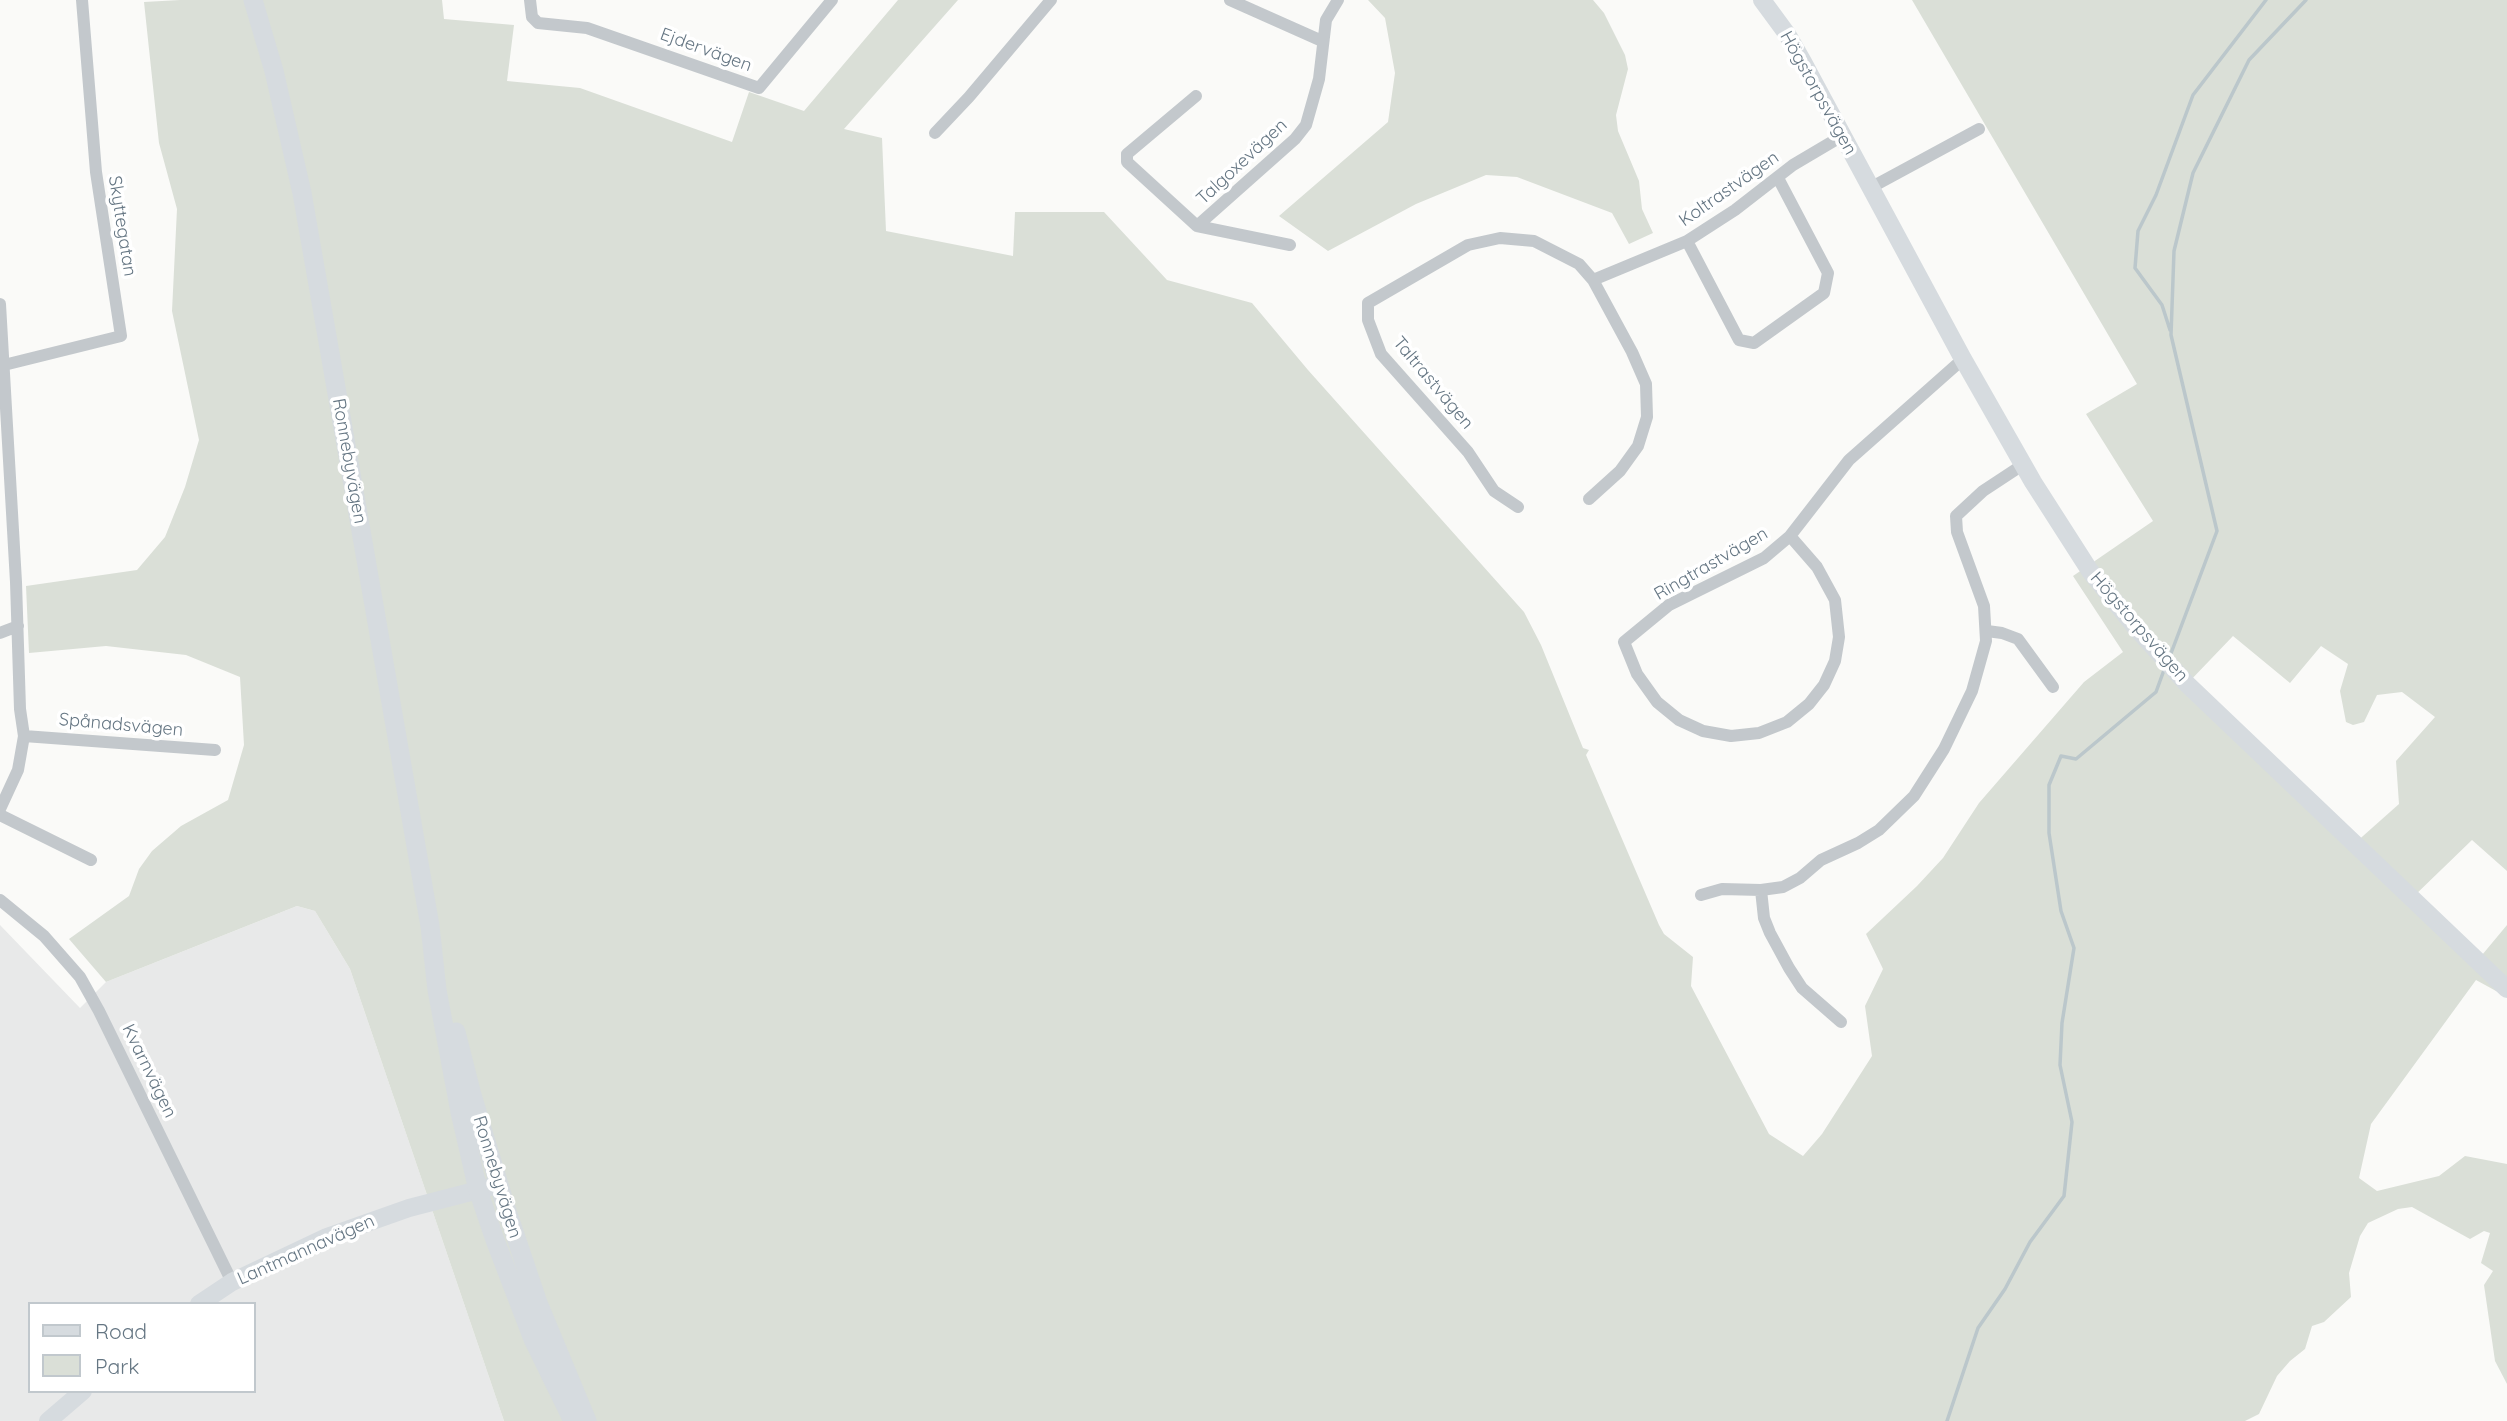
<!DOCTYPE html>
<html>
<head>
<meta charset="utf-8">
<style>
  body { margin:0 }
  #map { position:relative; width:2507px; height:1421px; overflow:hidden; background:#fafaf8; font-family:Quicksand,sans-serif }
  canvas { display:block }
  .legend { position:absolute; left:28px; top:1302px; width:228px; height:91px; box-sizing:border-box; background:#fff; border:2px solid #c1c8cd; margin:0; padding:9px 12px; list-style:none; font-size:21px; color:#657683 }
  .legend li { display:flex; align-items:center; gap:14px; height:35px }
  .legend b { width:35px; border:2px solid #c1c8cd }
</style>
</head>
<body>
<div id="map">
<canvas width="2507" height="1421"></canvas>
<ul class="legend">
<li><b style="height:9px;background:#d6dbdf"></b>Road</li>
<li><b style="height:19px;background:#dadfd7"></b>Park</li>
</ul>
</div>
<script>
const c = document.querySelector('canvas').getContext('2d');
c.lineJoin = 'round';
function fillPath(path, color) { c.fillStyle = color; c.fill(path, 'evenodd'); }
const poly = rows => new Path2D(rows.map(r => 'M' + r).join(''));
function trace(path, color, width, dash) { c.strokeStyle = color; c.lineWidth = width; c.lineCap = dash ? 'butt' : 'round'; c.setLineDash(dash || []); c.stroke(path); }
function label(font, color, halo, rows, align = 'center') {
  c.font = font + ' Quicksand,sans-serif'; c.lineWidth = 7; c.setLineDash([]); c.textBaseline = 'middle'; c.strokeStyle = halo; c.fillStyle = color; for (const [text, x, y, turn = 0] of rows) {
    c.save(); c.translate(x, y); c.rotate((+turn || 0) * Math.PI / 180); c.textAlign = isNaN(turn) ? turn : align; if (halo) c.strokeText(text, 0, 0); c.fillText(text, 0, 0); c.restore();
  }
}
fillPath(poly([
  [297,906,315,911,350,969,504,1421,0,1421,0,925,80,1008,106,982],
  [30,1304,254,1304,254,1391,30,1391]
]), '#e8e9e9');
fillPath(poly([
  [180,0,442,0,444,19,514,25,507,81,580,88,732,142,749,92,804,111,898,0,958,0,844,129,882,138,886,231,1013,256,1015,212,1104,212,1167,280,1252,303,1308,370,1524,612,1541,645,1583,748,1589,750,1586,755,1659,925,1664,934,1693,957,1691,986,1769,1134,1803,1156,1822,1134,1872,1056,1865,1006,1883,969,1866,934,1917,886,1943,858,1979,803,2084,682,2123,652,2073,576,2153,521,2086,414,2137,384,1912,0,2507,0,2507,871,2472,840,2411,899,2477,961,2507,925,2507,997,2476,980,2371,1124,2359,1178,2377,1191,2439,1176,2465,1156,2507,1164,2507,1384,2495,1361,2484,1285,2493,1271,2481,1263,2490,1233,2484,1231,2470,1239,2412,1207,2398,1209,2368,1223,2360,1236,2349,1273,2351,1297,2324,1322,2312,1326,2305,1349,2290,1361,2277,1376,2259,1414,2245,1421,504,1421,350,969,315,911,297,906,106,982,69,939,129,896,139,869,152,851,181,826,228,800,244,745,240,677,186,655,106,646,29,653,26,586,137,570,165,537,185,487,199,440,172,311,177,209,159,143,144,2],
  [2233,636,2290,683,2321,646,2348,664,2340,691,2346,722,2353,725,2364,722,2377,695,2402,692,2435,717,2396,761,2399,804,2354,844,2187,684],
  [1368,0,1593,0,1604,13,1625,55,1628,69,1616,115,1618,131,1639,181,1642,209,1653,233,1629,244,1612,213,1517,177,1486,175,1416,204,1328,251,1279,216,1388,122,1395,73,1385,18]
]), '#dadfd7');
trace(poly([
  [2170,330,2162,305,2135,268,2138,231,2156,195,2193,95,2266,0],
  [2170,656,2217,531,2171,335,2174,251,2193,173,2249,60,2306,0],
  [1947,1421,1978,1328,2005,1289,2030,1242,2064,1196,2072,1122,2060,1065,2062,1023,2074,948,2061,911,2049,833,2049,785,2061,756,2076,759,2156,692,2164,670]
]), '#bbc7cb', 3.5);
trace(poly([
  [530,0,532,17,538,23,587,28,759,88,832,0],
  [1230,0,1322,41],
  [1196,96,1127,154,1127,162,1197,226,1295,139,1306,125,1319,79,1326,20,1338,0],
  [935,133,969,97,1051,0],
  [1870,188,1979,129],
  [1197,226,1290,245],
  [1687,241,1739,340,1754,343,1824,293,1828,273,1778,178],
  [1593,280,1687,241,1735,210,1793,165,1842,136],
  [0,304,16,582,20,709,24,736,18,770,0,809],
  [4,365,121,336,96,172,82,0],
  [1518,507,1494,491,1468,452,1381,354,1368,320,1368,303,1468,245,1500,238,1534,241,1579,264,1593,280,1632,352,1646,384,1647,417,1638,446,1620,471,1589,499],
  [1790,536,1817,567,1835,600,1839,637,1835,661,1824,685,1809,704,1787,722,1759,733,1731,736,1703,731,1679,720,1657,702,1637,674,1624,642,1669,605,1764,558,1790,536,1849,460,1963,359],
  [1987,631,2002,633,2018,639,2053,687],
  [0,633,18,626],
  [24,736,215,750],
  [0,815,91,860],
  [1761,890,1764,918,1770,933,1789,968,1802,988,1841,1022],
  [1701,895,1722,889,1761,890,1783,887,1800,878,1821,860,1858,843,1879,830,1914,796,1944,749,1972,691,1986,641,1984,606,1957,532,1956,516,1983,491,2024,464],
  [0,900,44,936,80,977,99,1011,232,1282]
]), '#c3c8cc', 12);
trace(poly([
  [1762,0,1787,34,1803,62,1963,359,2033,482,2090,571,2137,629,2187,684,2507,989],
  [199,1304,232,1282,327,1237,409,1208,490,1187],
  [48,1421,83,1391]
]), '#d6dbdf', 18);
trace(poly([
  [253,0,274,71,302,193,430,926,437,990,460,1112,478,1190,495,1240,533,1339,573,1421],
  [456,1032,472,1095,506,1208,538,1303,587,1421]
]), '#d6dbdf', 19);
label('18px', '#657683', '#fff', [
  ["Ejdervägen",706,50,20],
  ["Högstorpsvägen",1818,93,61],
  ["Talgoxevägen",1242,162,-43],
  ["Koltrastvägen",1729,189,-35],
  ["Skyttegatan",122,226,81],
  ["Taltrastvägen",1433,383,50],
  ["Ronnebyvägen",349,461,80],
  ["Ringtrastvägen",1711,564,-30],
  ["Högstorpsvägen",2139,627,49],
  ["Spånadsvägen",121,725,5],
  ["Kvarnvägen",149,1071,64],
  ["Ronnebyvägen",497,1177,73],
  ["Lantmannavägen",306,1250,-24]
]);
</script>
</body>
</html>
